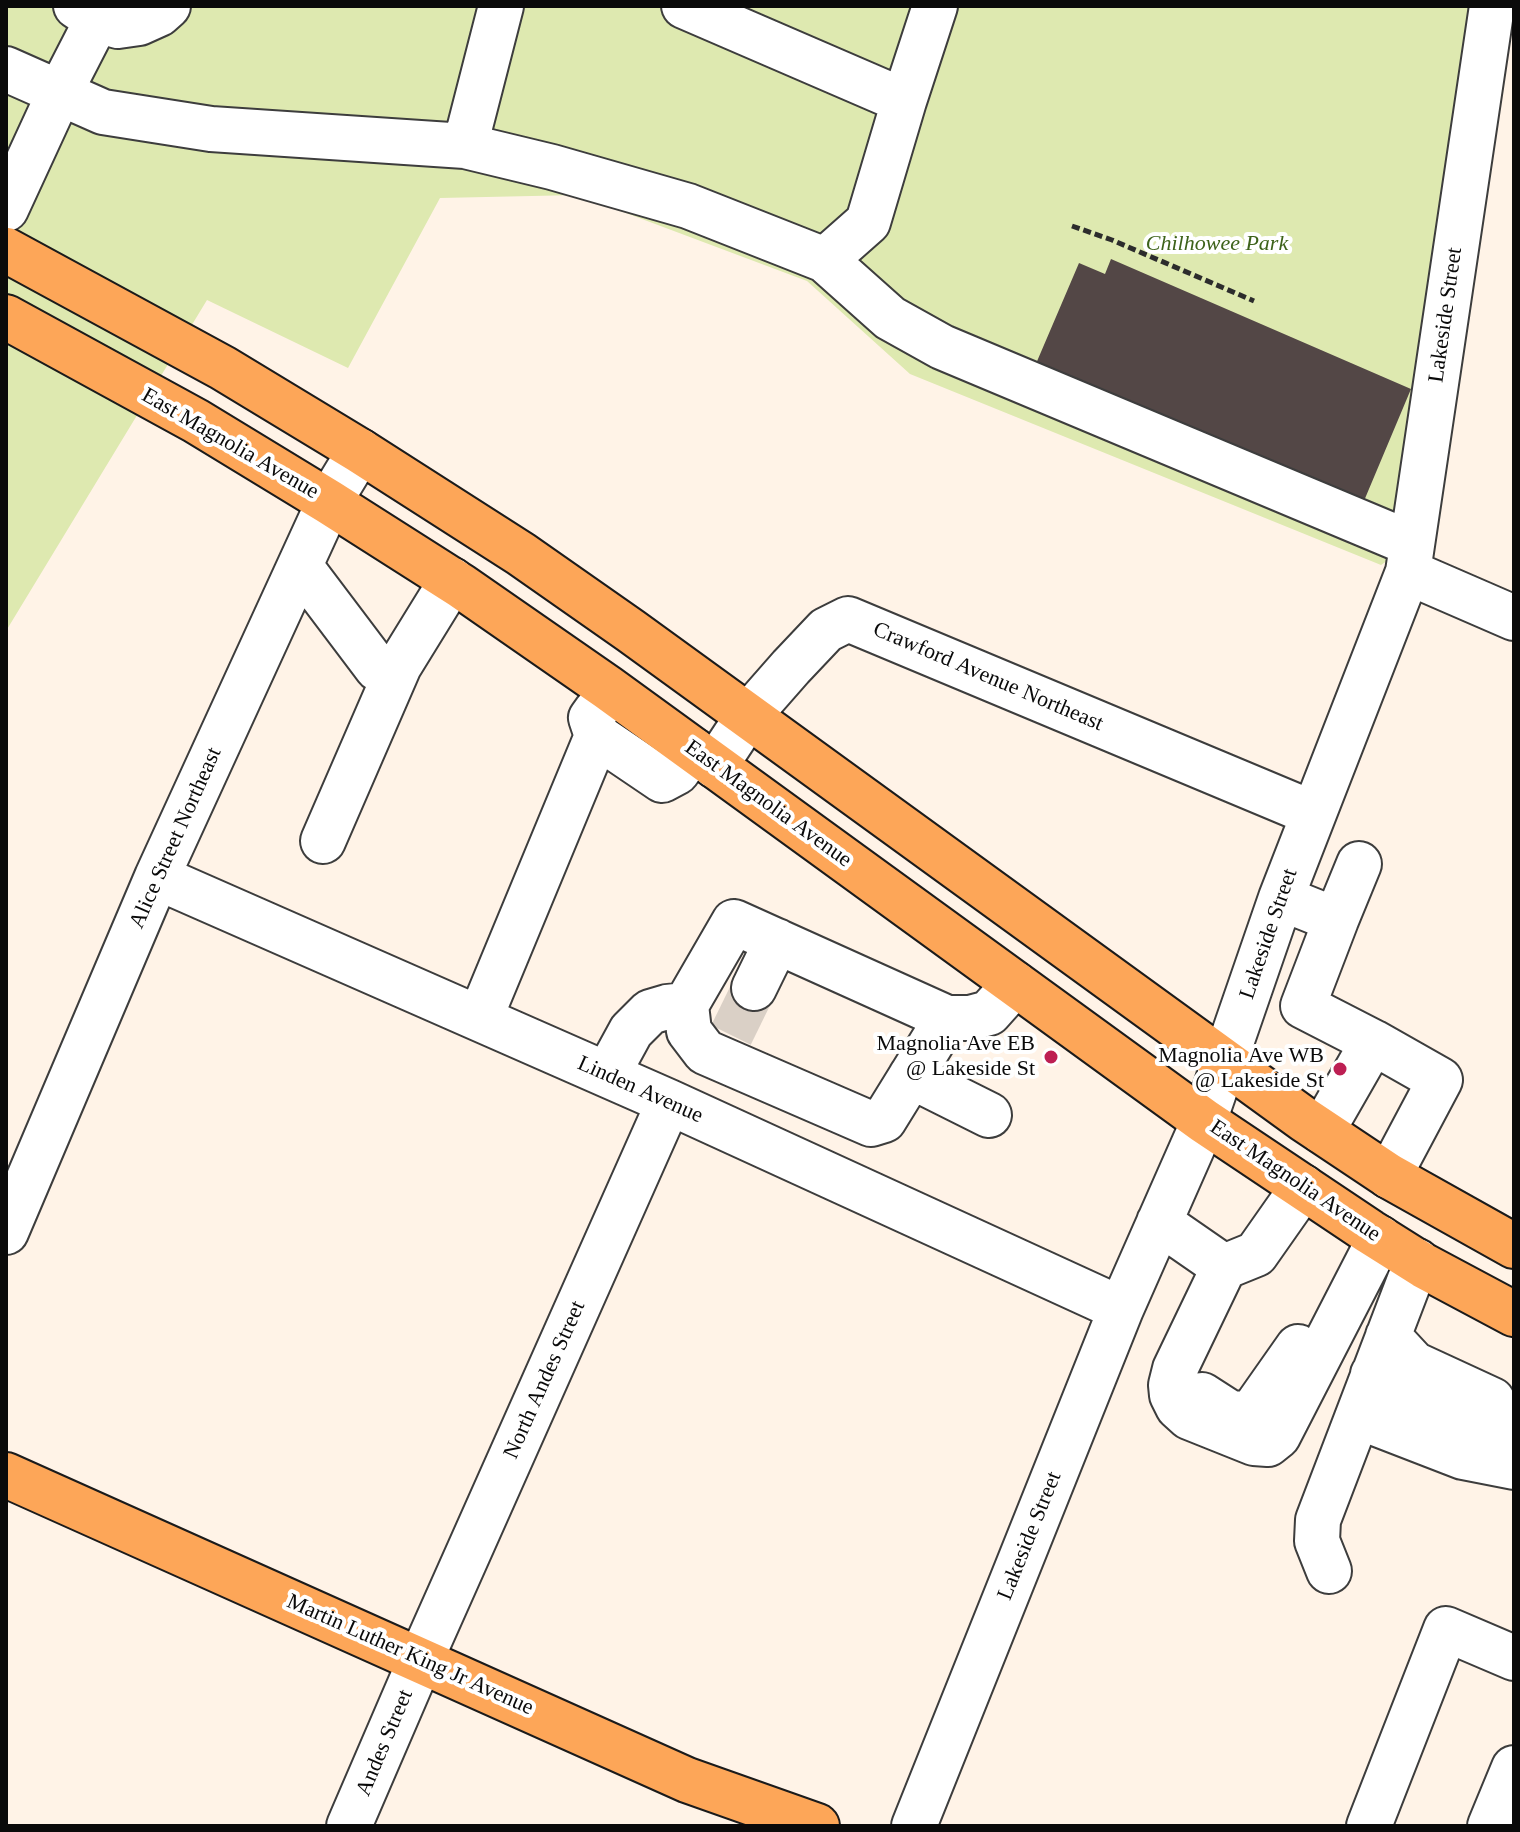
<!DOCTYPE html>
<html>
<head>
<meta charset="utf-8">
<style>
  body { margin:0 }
  #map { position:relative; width:1520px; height:1832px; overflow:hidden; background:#fff3e7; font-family:"Times New Roman",serif }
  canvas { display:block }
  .frame { position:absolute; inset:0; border:8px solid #0a0a0a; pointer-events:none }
</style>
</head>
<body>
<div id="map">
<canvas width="1520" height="1832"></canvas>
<div class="frame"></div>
</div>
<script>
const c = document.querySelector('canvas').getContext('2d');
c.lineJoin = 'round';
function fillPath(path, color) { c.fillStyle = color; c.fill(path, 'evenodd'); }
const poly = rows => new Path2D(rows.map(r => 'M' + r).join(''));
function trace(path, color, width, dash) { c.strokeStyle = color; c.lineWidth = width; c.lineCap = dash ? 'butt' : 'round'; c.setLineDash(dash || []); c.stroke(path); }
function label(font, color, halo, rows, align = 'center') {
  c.font = font + ' "Times New Roman",serif'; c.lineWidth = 8; c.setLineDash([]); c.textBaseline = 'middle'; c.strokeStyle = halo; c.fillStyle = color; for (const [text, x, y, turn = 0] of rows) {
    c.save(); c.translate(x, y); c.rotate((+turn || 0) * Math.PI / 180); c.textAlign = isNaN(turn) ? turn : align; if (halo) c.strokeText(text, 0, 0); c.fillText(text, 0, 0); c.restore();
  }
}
fillPath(poly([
  [6,6,1492,6,1412,544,1381,565,910,374,807,281,578,195,440,198,348,368,207,300,6,631]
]), '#dee9b0');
fillPath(poly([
  [1111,259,1411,389,1361,508,1035,366,1079,263,1105,274]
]), '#534746');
trace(poly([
  [731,1035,754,988]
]), '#dad0c6', 44, [44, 22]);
const minor = poly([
  [76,6,97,20,118,26,139,23,159,14,168,6],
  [501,6,465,146,552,167,688,206,825,260,890,318,942,347,1412,544],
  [684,6,904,101,935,6],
  [6,69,103,112,211,129,465,146],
  [6,209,59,94,97,20],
  [825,260,868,222,904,101],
  [300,566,377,668,399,666,452,580],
  [1408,572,1514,618],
  [596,711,591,718,597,736,662,780,677,772,693,750],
  [715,766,748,716,791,667,826,630,848,619,1312,813],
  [323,841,399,666],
  [157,877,669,1102,1121,1309],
  [1281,898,1336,920,1303,1006,1373,1042,1440,1080,1389,1176],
  [1336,920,1359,864],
  [754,988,777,941],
  [480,1018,597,736],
  [947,1018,884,1120,871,1124,705,1052,689,1031,686,1005,734,922,947,1018,970,1018,989,1013,1015,984],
  [607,1075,631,1031,650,1012,667,1007,686,1005],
  [911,1076,989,1115],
  [1322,1131,1373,1042],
  [1159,1222,1224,1267,1175,1369,1171,1385,1172,1395,1178,1407,1189,1417,1254,1443,1268,1444,1278,1436,1380,1238],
  [6,1232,157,877,329,502,360,451],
  [1224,1267,1256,1254,1303,1187],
  [1388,1336,1414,1364,1492,1400,1514,1436],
  [1373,1374,1401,1398,1483,1432,1514,1455],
  [1202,1395,1230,1413,1243,1414,1253,1411,1298,1347],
  [1360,1411,1375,1423,1463,1457,1514,1467],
  [1329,1571,1317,1541,1318,1520,1417,1261],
  [349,1826,421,1659,669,1102],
  [914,1826,1121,1309,1204,1121,1281,898,1408,572,1492,6],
  [1369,1826,1446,1629,1514,1658],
  [1490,1826,1514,1768]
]);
const major = poly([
  [6,250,223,368,360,451,521,554,631,631,1305,1120,1389,1176,1514,1246],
  [6,317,196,421,329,502,461,586,608,688,1204,1121,1370,1232,1424,1266,1514,1314],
  [6,1475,687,1780,817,1826]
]);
trace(minor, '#3d3d3d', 48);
trace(major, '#1b1b1b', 48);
trace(poly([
  [1072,226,1112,240,1254,301]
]), '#2c2c2c', 5, [8, 4]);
trace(minor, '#fff', 44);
trace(major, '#fda658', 44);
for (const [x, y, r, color] of [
  [1051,1057,8,"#bd1f53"],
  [1340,1069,8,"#bd1f53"]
]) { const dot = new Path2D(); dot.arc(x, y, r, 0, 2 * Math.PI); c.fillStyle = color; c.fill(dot); trace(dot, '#fff', 3); }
label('italic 22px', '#3d621a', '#fff', [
  ["Chilhowee Park",1217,244]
]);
label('22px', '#0a0a0a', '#fff', [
  ["Lakeside Street",1446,315,-82],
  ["East Magnolia Avenue",230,444,30],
  ["Crawford Avenue Northeast",988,677,23],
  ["East Magnolia Avenue",768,804,36],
  ["Alice Street Northeast",176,838,-66],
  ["Lakeside Street",1269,934,-71],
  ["Linden Avenue",640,1090,24],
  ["East Magnolia Avenue",1295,1181,34],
  ["North Andes Street",545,1380,-66],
  ["Lakeside Street",1030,1536,-68],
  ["Martin Luther King Jr Avenue",410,1655,24],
  ["Andes Street",385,1743,-67]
]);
label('22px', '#0a0a0a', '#fff', [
  ["Magnolia Ave EB",1035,1044],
  ["@ Lakeside St",1035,1069],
  ["Magnolia Ave WB",1324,1056],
  ["@ Lakeside St",1324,1081]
], 'right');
</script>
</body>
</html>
